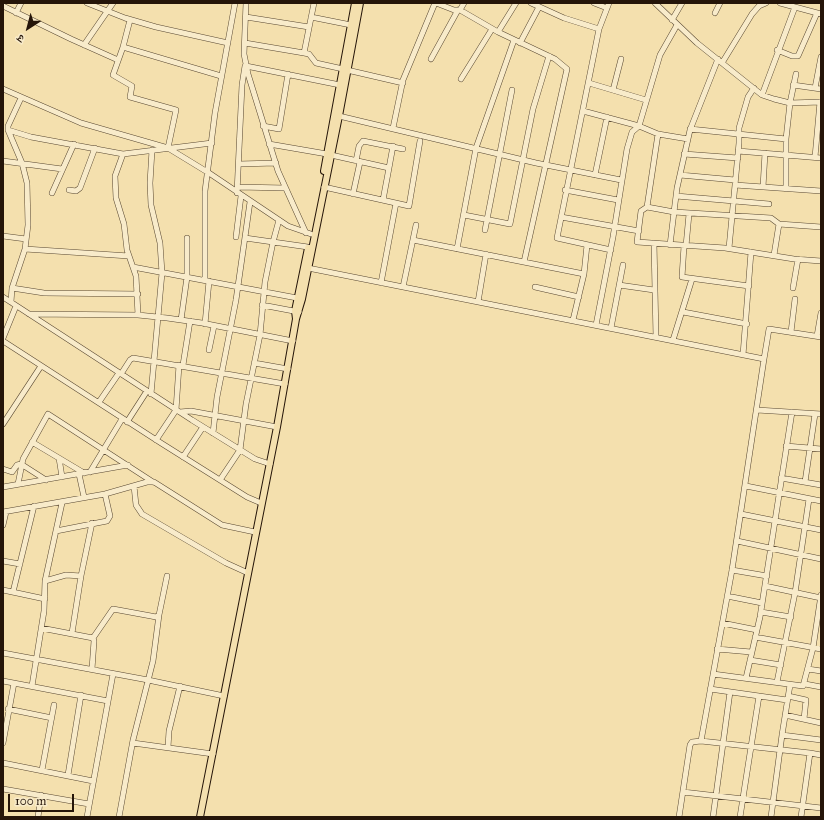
<!DOCTYPE html>
<html>
<head>
<meta charset="utf-8">
<style>
  body { margin:0 }
  #map { position:relative; width:824px; height:820px; overflow:hidden; background:#f4e0ae; font-family:"IM FELL Great Primer","Noto Serif Devanagari",serif }
  canvas { display:block }
  .frame { position:absolute; inset:0; border:4px solid #251509; pointer-events:none }
  .north { position:absolute; left:8px; top:8px; width:40px; height:40px; -webkit-text-stroke:3px #f8ebca; paint-order:stroke; rotate:216deg; font-size:11px; font-weight:700; line-height:16px; text-align:center; color:#251509 }
  .north::after { content:''; display:block; margin:auto; width:14px; height:18px; background:#251509; clip-path:polygon(50% 0,100% 100%,50% 72%,0 100%) }
  .scale { position:absolute; left:8px; top:794px; width:66px; height:18px; box-sizing:border-box; border:2px solid #251509; border-top:0; padding-left:5px; font-size:12px; line-height:14px; white-space:nowrap; color:#251509; -webkit-text-stroke:3px #f8ebca; paint-order:stroke }
</style>
</head>
<body>
<div id="map">
<canvas width="824" height="820"></canvas>
<div class="frame"></div>
<div class="north">उ</div>
<div class="scale">100 m</div>
</div>
<script>
const c = document.querySelector('canvas').getContext('2d');
c.lineJoin = 'round';
const poly = rows => new Path2D(rows.map(r => 'M' + r).join(''));
function trace(path, color, width, dash) { c.strokeStyle = color; c.lineWidth = width; c.lineCap = dash ? 'butt' : 'round'; c.setLineDash(dash || []); c.stroke(path); }
const minor = poly([
  [87,3,125,18,156,27,228,43],
  [246,3,244,54,248,74,278,171,306,233],
  [436,3,454,10,460,10,498,32,555,59,567,69,524,262],
  [531,3,564,18,599,29],
  [594,3,607,8],
  [609,3,599,29,557,238,611,250],
  [655,3,697,43,762,95,774,99,790,103,821,102],
  [780,3,821,14],
  [3,6,71,39,118,60],
  [460,10,464,3],
  [16,13,21,3],
  [715,13,720,3],
  [246,17,309,27],
  [311,17,351,25],
  [672,20,682,3],
  [677,25,660,55,639,126,658,134,688,139],
  [498,32,516,3],
  [245,43,304,53,314,3],
  [520,43,539,7],
  [84,45,113,3],
  [123,47,130,20],
  [777,50,792,56,798,56,817,13],
  [304,53,309,54,316,63,343,69],
  [431,59,458,10],
  [718,59,690,130,677,188,674,212,771,218,779,224],
  [722,63,752,14,759,6,766,3],
  [246,66,340,85],
  [347,70,403,83],
  [461,79,492,29],
  [589,83,646,100],
  [793,85,821,89],
  [815,88,821,57],
  [3,89,81,123,168,148,209,173,288,226,311,234],
  [613,90,621,59],
  [762,95,795,7],
  [583,111,639,126,632,132,627,149,613,237,596,325],
  [339,116,536,163,621,180],
  [263,126,279,129,288,74],
  [393,128,403,80,435,3],
  [690,129,786,139],
  [8,130,31,137,123,154,212,143],
  [658,134,647,207,641,211,637,242,725,248,794,259,821,261],
  [269,144,327,154],
  [168,148,176,110,130,97,132,86,113,75,123,47,221,76],
  [738,151,821,158],
  [123,154,115,176,116,198,124,224,127,250,136,276,138,315],
  [684,154,738,158],
  [331,155,389,168,383,200],
  [815,157,820,102],
  [3,161,62,169],
  [356,161,359,146,363,141,403,149],
  [239,164,276,163],
  [389,168,393,146],
  [595,175,607,117],
  [680,175,735,180],
  [735,185,821,191],
  [238,187,285,188],
  [324,187,409,206,420,141],
  [763,187,765,153],
  [786,189,786,139,790,103,796,74],
  [69,190,76,191,80,188,95,148],
  [565,190,618,200],
  [52,193,74,144],
  [237,193,242,85,245,66],
  [353,194,360,162],
  [676,196,769,204],
  [647,207,674,212,670,245],
  [464,215,510,224,533,109,549,56],
  [561,217,639,231],
  [279,220,273,242,308,247],
  [485,230,512,90],
  [3,236,26,239],
  [236,237,241,196],
  [413,240,584,274],
  [654,243,656,337],
  [684,246,682,277,749,286],
  [686,246,689,214],
  [729,248,739,143,739,128,748,97,754,88],
  [25,249,129,256],
  [457,249,476,148,514,40],
  [774,255,779,224,821,227],
  [133,267,297,298],
  [308,268,764,359,732,570,701,741,810,753,801,817],
  [205,280,205,191,215,113,235,3],
  [381,283,396,203],
  [619,285,654,290],
  [403,287,416,225],
  [535,287,579,297],
  [12,288,44,293,138,294],
  [793,288,798,259],
  [3,297,192,420,255,459,270,464],
  [11,302,12,288,25,249,28,225,27,183,22,163,8,130,8,126,21,98],
  [478,302,486,254],
  [262,305,299,312],
  [683,312,747,324],
  [29,314,138,315,167,318,202,323,293,341],
  [181,320,187,277,187,238],
  [573,320,584,274,587,245],
  [205,324,209,281],
  [611,328,623,265],
  [791,332,795,299],
  [817,336,821,313],
  [3,338,16,306],
  [673,340,692,279],
  [3,341,161,443,247,497,261,503],
  [209,350,214,326],
  [743,355,751,252],
  [764,359,769,329,821,337],
  [254,363,288,369],
  [183,365,190,321],
  [121,374,130,360,133,358,285,384],
  [151,394,162,273,160,243,151,205,150,183,152,150],
  [99,402,119,373],
  [757,410,821,414],
  [180,412,191,411,277,427],
  [127,422,147,391],
  [3,424,41,366],
  [213,433,217,397,236,300,250,202],
  [156,440,176,410,179,365],
  [32,442,84,473],
  [786,446,821,449],
  [183,457,203,427],
  [59,458,62,477],
  [3,469,12,472,17,465,21,464,46,480],
  [90,472,122,419],
  [79,474,84,497],
  [781,478,821,485],
  [220,480,240,450,246,404,260,335,265,282,273,242,245,238],
  [805,482,815,414],
  [18,484,23,459,48,414,153,482],
  [134,486,136,505,142,514,226,563,248,573],
  [746,486,821,501],
  [3,487,128,465],
  [3,512,105,494,147,482,154,482,222,525,255,532],
  [741,514,821,530],
  [3,525,6,512],
  [56,531,107,521,110,516,105,494],
  [737,541,821,559],
  [3,561,20,564],
  [732,570,767,576],
  [45,581,66,575,81,576],
  [765,586,821,598],
  [3,590,45,599],
  [13,592,34,506],
  [727,596,762,603],
  [761,612,791,617],
  [722,623,757,630],
  [41,628,93,638,94,641,92,669],
  [72,633,81,576,92,523],
  [755,637,821,649],
  [93,638,113,609,151,616,156,617,159,615,167,576],
  [717,649,751,652],
  [3,653,148,680,224,696],
  [750,660,781,665],
  [808,669,821,671],
  [713,674,803,686,813,648,821,595],
  [746,678,760,617,792,412],
  [3,681,108,701],
  [777,682,795,593,809,499],
  [805,684,821,687],
  [32,686,44,611,45,581,62,503],
  [710,689,787,700],
  [788,696,806,700,804,719],
  [8,709,52,718],
  [785,715,821,723],
  [782,735,790,685],
  [3,743,14,683],
  [133,743,213,754],
  [168,747,169,731,180,686],
  [810,753,821,755],
  [3,763,93,781],
  [42,770,54,705],
  [68,775,81,695],
  [3,789,89,804],
  [683,792,821,808],
  [38,817,41,795],
  [87,817,113,674],
  [119,817,133,740,153,661,159,615],
  [679,817,690,745,692,742,701,741],
  [713,817,730,692],
  [740,817,759,696],
  [771,817,782,735,821,740]
]);
const major = poly([
  [324,171,355,3],
  [296,319,295,311,308,248],
  [200,817,277,427,296,319,302,299,339,116,360,3]
]);
trace(minor, '#594832', 6);
trace(major, '#251509', 8);
trace(minor, '#f8ebca', 5);
trace(major, '#f4e0ae', 6);
</script>
</body>
</html>
